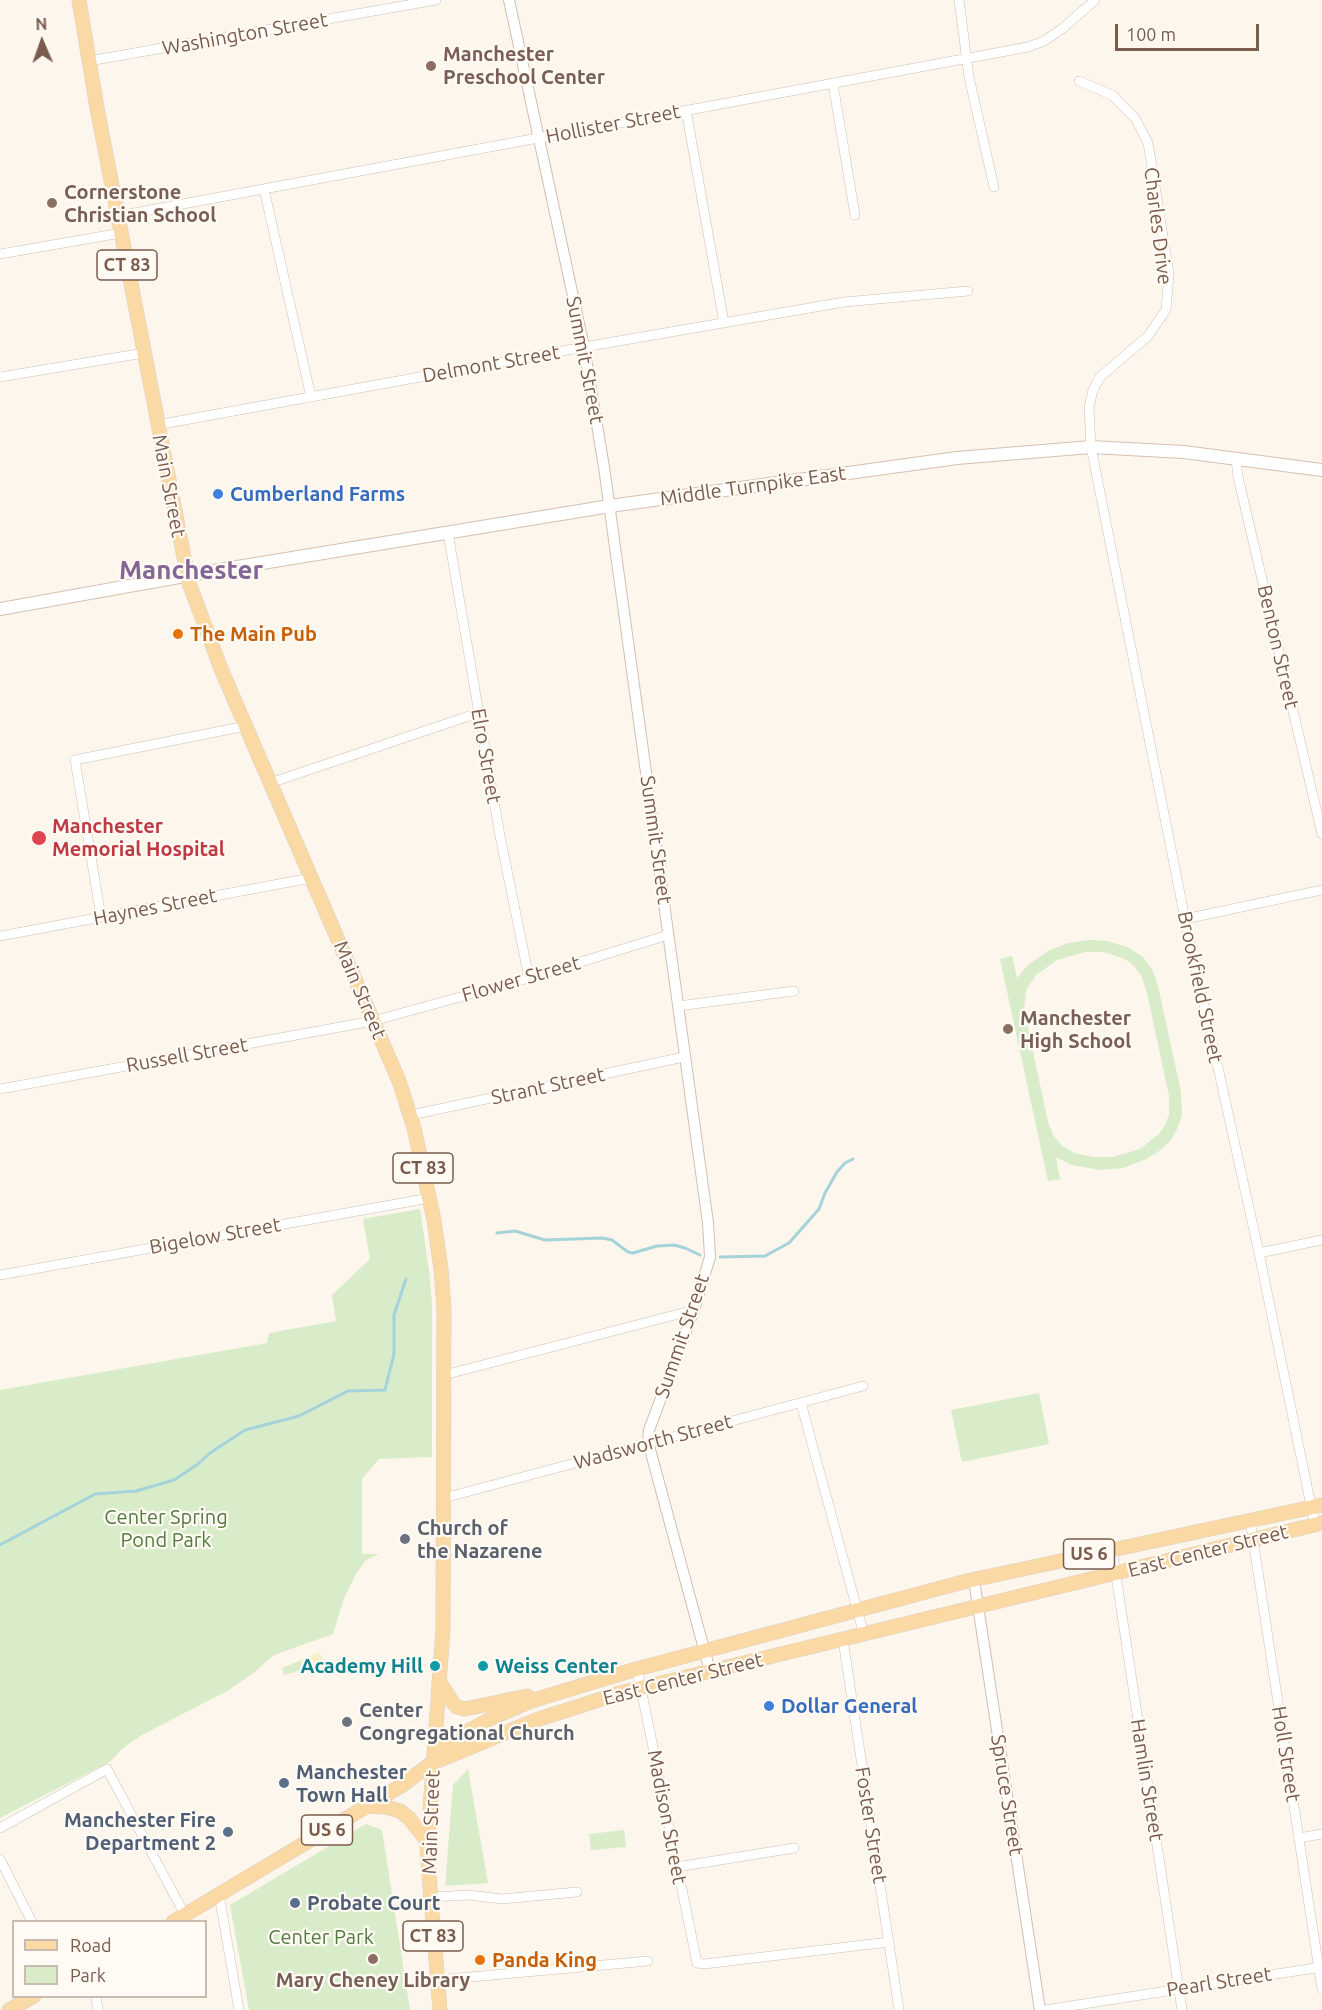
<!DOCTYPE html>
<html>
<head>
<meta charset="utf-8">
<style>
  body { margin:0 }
  #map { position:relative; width:1322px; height:2010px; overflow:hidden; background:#fdf6ec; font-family:Ubuntu,sans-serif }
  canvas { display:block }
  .legend { position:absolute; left:12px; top:1920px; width:195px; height:78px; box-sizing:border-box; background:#fffaf3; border:2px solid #cabbb1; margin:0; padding:8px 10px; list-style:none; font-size:18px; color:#7a5c4d }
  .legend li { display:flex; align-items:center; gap:12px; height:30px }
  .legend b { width:30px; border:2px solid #cabbb1 }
  .north { position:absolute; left:12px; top:12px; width:60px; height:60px; -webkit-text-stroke:4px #fffaf3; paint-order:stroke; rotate:358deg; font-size:16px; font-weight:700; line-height:24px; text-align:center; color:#7a5c4d }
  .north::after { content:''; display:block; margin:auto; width:21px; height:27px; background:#7a5c4d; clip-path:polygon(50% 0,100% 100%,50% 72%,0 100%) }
  .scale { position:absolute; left:1115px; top:24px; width:144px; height:27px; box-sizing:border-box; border:3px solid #7a5c4d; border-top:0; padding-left:8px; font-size:18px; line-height:21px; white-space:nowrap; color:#7a5c4d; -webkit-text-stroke:4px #fffaf3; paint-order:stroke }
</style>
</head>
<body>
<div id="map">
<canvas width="1322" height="2010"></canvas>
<ul class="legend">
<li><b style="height:8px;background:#fbd9a5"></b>Road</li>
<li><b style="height:16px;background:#d8ecc9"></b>Park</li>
</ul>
<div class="north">N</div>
<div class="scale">100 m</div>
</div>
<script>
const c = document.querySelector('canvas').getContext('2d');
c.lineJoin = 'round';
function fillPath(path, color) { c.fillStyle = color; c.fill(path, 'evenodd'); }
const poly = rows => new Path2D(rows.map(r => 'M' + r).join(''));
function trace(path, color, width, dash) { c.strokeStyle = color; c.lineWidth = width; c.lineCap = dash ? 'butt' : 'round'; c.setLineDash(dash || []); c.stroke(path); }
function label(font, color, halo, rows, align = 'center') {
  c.font = font + ' Ubuntu,sans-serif'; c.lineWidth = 4.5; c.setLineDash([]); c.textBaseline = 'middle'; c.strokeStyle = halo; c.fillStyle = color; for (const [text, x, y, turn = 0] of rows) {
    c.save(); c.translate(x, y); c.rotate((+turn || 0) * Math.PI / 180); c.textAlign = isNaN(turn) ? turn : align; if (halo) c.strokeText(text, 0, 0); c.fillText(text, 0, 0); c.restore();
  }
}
fillPath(poly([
  [1090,940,1107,941,1127,947,1142,956,1152,969,1158,986,1181,1092,1182,1116,1176,1131,1170,1141,1158,1152,1144,1160,1123,1168,1101,1170,1072,1165,1056,1157,1060,1179,1048,1181,1000,959,1012,956,1017,978,1028,965,1048,951,1068,943],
  [1085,952,1103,952,1120,957,1130,962,1141,975,1147,993,1169,1096,1169,1115,1165,1125,1159,1134,1140,1149,1113,1157,1093,1157,1075,1153,1062,1146,1053,1135,1048,1122,1024,1009,1026,990,1036,975,1057,960],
  [420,1209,429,1270,432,1303,432,1457,379,1459,362,1479,362,1554,379,1554,366,1560,356,1574,344,1598,333,1634,274,1655,252,1674,229,1690,140,1736,123,1748,111,1761,0,1818,0,1390,267,1343,269,1333,336,1321,332,1295,370,1259,363,1219],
  [1039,1393,1049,1444,962,1462,951,1410],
  [320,1652,323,1664,284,1675,282,1668],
  [468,1769,488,1883,445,1886,453,1785],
  [366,1824,382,1830,410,2010,249,2010,230,1905],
  [624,1830,626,1847,591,1850,589,1834]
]), '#d8ecc9');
fillPath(poly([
  [320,1652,323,1664,304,1670,301,1660]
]), '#fcefc7');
trace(poly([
  [497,1233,515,1231,545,1240,602,1238,612,1240,628,1252,633,1253,657,1246,674,1245,685,1248,700,1255],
  [720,1257,765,1256,789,1243,819,1209,825,1193,837,1172,845,1163,853,1159],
  [0,1545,95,1494,136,1491,174,1480,198,1464,210,1453,245,1430,299,1416,348,1391,385,1390,394,1354,394,1315,406,1279]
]), '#a5d3da', 3);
const minor = poly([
  [959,0,969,77,994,187],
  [89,61,436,0],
  [1079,81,1112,95,1135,118,1148,143,1152,167,1169,274,1166,310,1148,336,1100,377,1093,390,1089,407,1091,447,1185,919,1259,1253,1315,1525],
  [833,84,855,215],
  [686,110,724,323],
  [264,189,311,397],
  [118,216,1028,47,1044,41,1063,28,1095,0],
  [0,254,121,233],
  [0,377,144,353],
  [157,425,584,347,844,302,968,291],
  [1236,460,1238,477,1322,834],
  [448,533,500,836,529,978],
  [270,783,478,713],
  [101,917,75,760,246,726],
  [1185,919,1322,890],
  [0,936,311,878],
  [678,1006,794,991],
  [0,1089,373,1021,529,978,668,935],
  [411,1115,684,1057],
  [1259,1253,1322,1240],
  [0,1275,430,1198],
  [444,1375,694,1310],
  [801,1403,864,1635],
  [444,1498,863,1386],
  [1250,1520,1322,1989],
  [1112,1549,1182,2010],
  [843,1640,899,2010],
  [637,1669,697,1963,704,1964,889,1942],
  [0,1828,107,1769,185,1915],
  [1299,1838,1322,1834],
  [0,1859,32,1922],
  [677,1867,794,1848],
  [219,1894,239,2010],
  [430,1897,469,1895,502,1899,577,1892],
  [437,1980,648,1961],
  [96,1996,98,2010],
  [1045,2010,1322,1967]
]);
const tertiary = poly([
  [509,0,584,347,604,467,708,1223,710,1257,694,1310,649,1430,648,1442,710,1671],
  [974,1580,1040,2010]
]);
const secondary = poly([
  [0,609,207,572,610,506,957,458,1091,447,1184,452,1322,470]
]);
const primary = poly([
  [79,0,97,108,189,583,221,669,399,1081,414,1128,434,1220,441,1269,444,1309,443,1630,427,1850,440,2010],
  [439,1681,453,1703,457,1707,465,1709,527,1696],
  [435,1762,536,1720,620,1693,1322,1523],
  [367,1806,386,1807,400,1811,409,1818,427,1841],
  [173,1922,404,1784,433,1762,448,1743,461,1735,494,1717,531,1701,633,1670,967,1581,1322,1505],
  [9,2010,34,1996]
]);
trace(minor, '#d1beb0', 10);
trace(tertiary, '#d1beb0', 12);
trace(secondary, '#d6c0b0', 14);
trace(primary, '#dad1cd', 15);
trace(minor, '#fff', 9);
trace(tertiary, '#fff', 10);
trace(secondary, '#fff', 12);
trace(primary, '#fbd9a5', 14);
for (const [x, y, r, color] of [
  [431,66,6,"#8d6e63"],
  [52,203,6,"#8d6e63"],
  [218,494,6,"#3f7fe0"],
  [178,634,6,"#e8710a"],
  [39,838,8,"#e0444e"],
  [1008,1029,6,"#8d6e63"],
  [405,1539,6,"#6b7280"],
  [435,1666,6,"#0f9aa8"],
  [483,1666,6,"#0f9aa8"],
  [769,1706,6,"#3f7fe0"],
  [347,1722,6,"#6b7280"],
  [284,1783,6,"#5c6f8a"],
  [228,1832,6,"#5c6f8a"],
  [295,1903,6,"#5c6f8a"],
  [373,1959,6,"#8d6e63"],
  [480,1960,6,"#e8710a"]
]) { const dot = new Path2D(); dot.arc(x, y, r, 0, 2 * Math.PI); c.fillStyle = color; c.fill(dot); trace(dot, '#fffaf3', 2); }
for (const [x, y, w] of [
  [127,265,60],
  [423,1168,60],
  [1089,1554,51],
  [327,1830,51],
  [433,1936,60]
]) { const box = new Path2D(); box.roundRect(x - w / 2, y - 15, w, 30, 4.5); c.fillStyle = '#fffaf3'; c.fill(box); trace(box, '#7a5c4d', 1.5); }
label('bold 18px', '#7a5c4d', null, [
  ["CT 83",127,265],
  ["CT 83",423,1168],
  ["US 6",1089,1554],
  ["US 6",327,1830],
  ["CT 83",433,1936]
]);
label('20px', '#7a5c4d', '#fffaf3', [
  ["Washington Street",245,34,-10],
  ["Hollister Street",613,124,-11],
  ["Charles Drive",1158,226,83],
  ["Summit Street",585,360,79],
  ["Delmont Street",491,364,-10],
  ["Main Street",169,486,79],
  ["Middle Turnpike East",753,486,-8],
  ["Benton Street",1278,647,77],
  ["Elro Street",486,756,80],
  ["Summit Street",656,840,82],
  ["Haynes Street",155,907,-11],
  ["Flower Street",521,979,-16],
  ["Brookfield Street",1200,987,78],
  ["Main Street",360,990,67],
  ["Russell Street",187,1055,-10],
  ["Strant Street",548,1086,-12],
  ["Bigelow Street",215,1236,-10],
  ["Summit Street",682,1336,-71],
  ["Wadsworth Street",653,1442,-15],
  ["East Center Street",1208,1551,-14],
  ["East Center Street",683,1679,-14],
  ["Holl Street",1286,1754,81],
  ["Hamlin Street",1147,1780,81],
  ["Spruce Street",1007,1795,81],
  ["Madison Street",667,1817,79],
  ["Main Street",431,1822,-88],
  ["Foster Street",871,1825,81],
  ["Pearl Street",1219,1982,-9]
]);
label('bold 20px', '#785e54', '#fffaf3', [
  ["Manchester",443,54],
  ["Preschool Center",443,77],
  ["Cornerstone",64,192],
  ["Christian School",64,215],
  ["Manchester",1020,1018],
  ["High School",1020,1041],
  ["Mary Cheney Library",373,1980,"center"]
], 'left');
label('bold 20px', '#366cbe', '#fffaf3', [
  ["Cumberland Farms",230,494],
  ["Dollar General",781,1706]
], 'left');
label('bold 20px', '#c56008', '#fffaf3', [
  ["The Main Pub",190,634],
  ["Panda King",492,1960]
], 'left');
label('bold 20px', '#be3a42', '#fffaf3', [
  ["Manchester",52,826],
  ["Memorial Hospital",52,849]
], 'left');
label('20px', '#537a41', '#fffaf3', [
  ["Center Spring",166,1517],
  ["Pond Park",166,1540],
  ["Center Park",321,1937]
]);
label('bold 20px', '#5b616d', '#fffaf3', [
  ["Church of",417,1528],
  ["the Nazarene",417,1551],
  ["Center",359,1710],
  ["Congregational Church",359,1733]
], 'left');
label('bold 20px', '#0d838f', '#fffaf3', [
  ["Academy Hill",423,1666],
  ["Weiss Center",495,1666,"left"]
], 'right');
label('bold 20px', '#4e5e75', '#fffaf3', [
  ["Manchester",296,1772],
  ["Town Hall",296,1795],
  ["Manchester Fire",216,1820,"right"],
  ["Department 2",216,1843,"right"],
  ["Probate Court",307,1903]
], 'left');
label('bold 26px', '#846695', '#fffaf3', [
  ["Manchester",191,570]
]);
</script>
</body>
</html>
